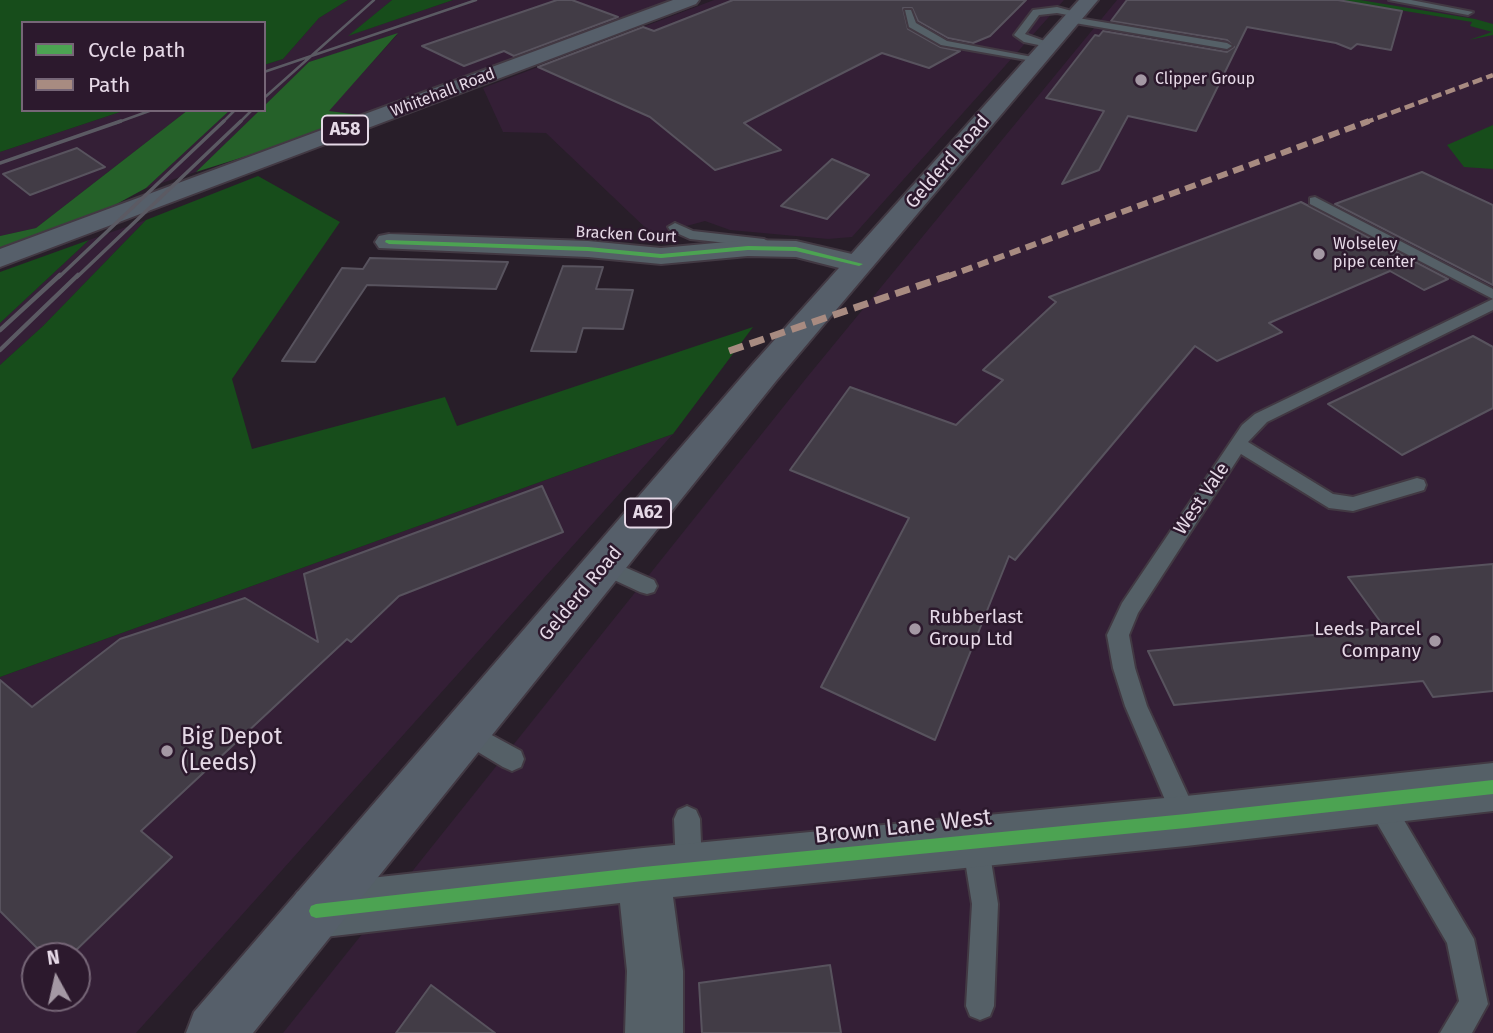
<!DOCTYPE html>
<html>
<head>
<meta charset="utf-8">
<style>
  body { margin:0 }
  #map { position:relative; width:1493px; height:1033px; overflow:hidden; background:#281e29; font-family:"Fira Sans",sans-serif }
  canvas { display:block }
  .legend { position:absolute; left:21px; top:21px; width:245px; height:91px; box-sizing:border-box; background:#2c192d; border:2px solid #766677; margin:0; padding:9px 12px; list-style:none; font-size:21px; color:#e6d9e7 }
  .legend li { display:flex; align-items:center; gap:14px; height:35px }
  .legend b { width:35px; border:2px solid #766677 }
  .north { position:absolute; left:21px; top:942px; width:70px; height:70px; box-sizing:border-box; background:#2c192d; border:2px solid #766677; border-radius:50%; rotate:352deg; font-size:19px; font-weight:700; line-height:28px; text-align:center; color:#e6d9e7 }
  .north::after { content:''; display:block; margin:auto; width:24px; height:32px; background:#a498a4; clip-path:polygon(50% 0,100% 100%,50% 72%,0 100%) }
</style>
</head>
<body>
<div id="map">
<canvas width="1493" height="1033"></canvas>
<ul class="legend">
<li><b style="height:9px;background:#4ca352"></b>Cycle path</li>
<li><b style="height:9px;background:#a88b81"></b>Path</li>
</ul>
<div class="north">N</div>
</div>
<script>
const c = document.querySelector('canvas').getContext('2d');
c.lineJoin = 'round';
function fillPath(path, color) { c.fillStyle = color; c.fill(path, 'evenodd'); }
const poly = rows => new Path2D(rows.map(r => 'M' + r).join(''));
function trace(path, color, width, dash) { c.strokeStyle = color; c.lineWidth = width; c.lineCap = dash ? 'butt' : 'round'; c.setLineDash(dash || []); c.stroke(path); }
function label(font, color, halo, rows, align = 'center') {
  c.font = font + ' "Fira Sans",sans-serif'; c.lineWidth = 5; c.setLineDash([]); c.textBaseline = 'middle'; c.strokeStyle = halo; c.fillStyle = color; for (const [text, x, y, turn = 0] of rows) {
    c.save(); c.translate(x, y); c.rotate((+turn || 0) * Math.PI / 180); c.textAlign = isNaN(turn) ? turn : align; if (halo) c.strokeText(text, 0, 0); c.fillText(text, 0, 0); c.restore();
  }
}
fillPath(poly([
  [348,0,392,0,350,35,453,0,670,0,360,115,328,111,397,35,309,62,264,106,264,65,283,59,319,18],
  [714,0,1064,0,852,237,828,239,730,230,705,221,653,235,546,133,503,132,483,88],
  [1117,0,1493,0,1493,1033,283,1033,808,376],
  [126,110,188,110,36,228,0,236,0,152],
  [230,110,260,110,196,172,146,188],
  [146,220,43,326,0,365,0,323,89,240],
  [673,434,136,1033,0,1033,0,677],
  [35,956,77,956,77,998,35,998]
]), '#341f36');
fillPath(poly([
  [0,0,348,0,319,18,283,59,264,65,264,23,23,23,23,110,126,110,0,152],
  [392,0,453,0,348,36],
  [1338,0,1360,0,1475,19,1493,24,1493,35,1469,40,1492,32,1470,26,1472,22],
  [1493,125,1493,169,1464,167,1447,145],
  [258,176,340,222,232,379,252,449,445,397,457,426,753,327,673,434,0,677,0,365,43,326,146,220],
  [89,240,0,323,0,272]
]), '#174d1b');
fillPath(poly([
  [398,33,329,111,360,115,269,149,196,172,260,110,264,110,264,106,309,62],
  [188,110,230,110,146,188,113,206,0,248,0,236,36,228]
]), '#256129');
const building = poly([
  [557,0,572,0,618,17,514,56,504,51,464,66,422,46,557,0],
  [733,0,1026,0,990,36,973,43,948,38,918,21,912,8,903,8,908,29,940,47,960,51,929,68,882,53,744,123,781,150,715,170,650,117,538,67,643,27,654,31,733,0],
  [1127,0,1338,0,1402,11,1391,50,1357,44,1351,49,1336,43,1247,27,1196,131,1128,116,1099,170,1062,184,1104,111,1046,98,1095,35,1099,36,1103,31,1227,52,1234,47,1227,40,1111,21,1127,0],
  [77,148,105,167,30,195,3,174,77,148],
  [832,159,869,175,827,219,781,206,832,159],
  [1422,172,1493,205,1493,285,1335,204,1422,172],
  [1301,202,1448,279,1424,290,1390,271,1269,323,1282,332,1217,361,1195,346,1015,560,1009,556,935,740,821,687,909,518,790,470,850,387,956,425,1003,380,983,370,1056,302,1049,297,1301,202],
  [370,258,508,262,496,289,367,285,315,362,282,361,342,268,363,269,370,258],
  [563,266,603,267,596,289,633,290,623,329,583,328,576,352,531,351,563,266],
  [1473,336,1493,347,1493,408,1402,455,1328,404,1473,336],
  [542,486,563,532,399,596,351,642,347,639,141,831,172,857,70,956,45,956,0,911,0,680,32,707,120,639,245,598,318,642,304,574,542,486],
  [1493,564,1493,691,1433,697,1423,681,1174,705,1148,651,1385,628,1348,577,1493,564],
  [830,965,841,1033,702,1033,699,983,830,965],
  [431,985,495,1033,396,1033,431,985]
]);
fillPath(building, '#423c46');
trace(building, '#58535e', 2);
const lane = poly([
  [1389,0,1411,0,1473,12,1468,15,1389,0],
  [1057,7,1083,14,1078,17,1057,13,1039,15,1025,34,1053,44,1053,48,1024,42,1014,35,1033,10,1057,7],
  [905,10,911,10,916,23,947,41,1043,59,1038,62,941,45,909,27,905,10],
  [1072,17,1227,43,1232,46,1227,49,1069,22,1067,20,1072,17],
  [1315,197,1493,289,1493,299,1310,204,1310,198,1315,197],
  [675,223,693,231,764,239,771,243,764,247,690,239,670,230,668,227,675,223],
  [1493,299,1493,310,1267,422,1248,442,1333,494,1353,497,1417,478,1424,480,1426,485,1424,490,1353,511,1329,508,1241,454,1138,613,1129,635,1135,668,1147,706,1199,819,1195,828,1186,832,1177,828,1125,706,1113,668,1107,635,1122,603,1242,425,1255,414,1493,299],
  [604,558,654,580,657,586,654,592,647,594,640,592,597,572,594,566,597,560,604,558],
  [466,721,521,751,524,759,521,767,512,771,503,767,458,740,454,732,458,724,466,721],
  [1379,790,1388,793,1474,939,1488,1004,1472,1033,1440,1033,1459,1001,1447,943,1370,811,1367,802,1370,793,1379,790],
  [687,806,696,810,700,819,702,867,698,876,689,880,680,876,676,867,674,819,678,810,687,806],
  [975,829,984,833,988,842,998,904,994,1006,990,1016,980,1020,970,1016,966,1006,972,904,962,842,966,833,975,829]
]);
const street = poly([
  [389,234,588,241,661,248,748,240,796,241,869,258,873,264,869,270,859,273,796,257,748,256,661,264,588,257,379,248,375,242,379,236,389,234],
  [1493,763,1493,811,1186,846,673,897,683,971,683,1033,625,1033,627,971,620,903,316,938,297,930,289,911,297,892,316,884,643,848,1186,796,1493,763]
]);
const primary = poly([
  [673,0,699,0,696,4,0,267,0,249,673,0],
  [1079,0,1098,0,776,381,253,1033,186,1033,194,1012,752,365,1079,0]
]);
trace(lane, '#423943', 4);
trace(street, '#423943', 4);
trace(primary, '#423943', 4);
fillPath(lane, '#556067');
fillPath(street, '#556067');
fillPath(primary, '#565f6a');
trace(poly([
  [264,72,476,0],
  [264,98,374,0],
  [116,123,152,110],
  [222,123,235,110],
  [239,123,252,110]
]), '#5b5a63', 2.5);
trace(poly([
  [0,163,121,121],
  [59,277,224,121],
  [77,277,241,121]
]), '#5b5a63', 3.5);
trace(poly([
  [0,330,60,275],
  [0,350,78,275]
]), '#5b5a63', 4.5);
trace(poly([
  [1364,123,1493,75]
]), '#a88b81', 4.5, [10, 4.5]);
trace(poly([
  [946,277,1369,121]
]), '#a88b81', 6, [11, 6]);
trace(poly([
  [729,351,950,275]
]), '#a88b81', 7, [15, 7]);
fillPath(poly([
  [386,240,588,247,661,254,748,246,796,247,863,264,859,266,796,251,748,250,661,258,588,251,389,244,385,242,386,240],
  [1493,780,1493,794,1186,828,643,881,316,918,311,916,309,911,311,906,316,904,643,867,1186,814,1493,780]
]), '#4ca352');
for (const [x, y, r, color] of [
  [1141,80,7,"#a498a4"],
  [1319,254,7,"#a498a4"],
  [915,629,7,"#a498a4"],
  [1435,641,7,"#a498a4"],
  [167,751,7,"#a498a4"]
]) { const dot = new Path2D(); dot.arc(x, y, r, 0, 2 * Math.PI); c.fillStyle = color; c.fill(dot); trace(dot, '#2c192d', 2.5); }
label('16px', '#e6d9e7', '#2c192d', [
  ["Clipper Group",1155,80],
  ["Wolseley",1333,245],
  ["pipe center",1333,263]
], 'left');
label('16px', '#e6d9e7', '#2c192d', [
  ["Whitehall Road",443,93,-21],
  ["Bracken Court",626,235,3]
]);
for (const [x, y, w] of [
  [345,130,46],
  [648,513,46]
]) { const box = new Path2D(); box.roundRect(x - w / 2, y - 14.5, w, 29, 5); c.fillStyle = '#2c192d'; c.fill(box); trace(box, '#e6d9e7', 2); }
label('bold 18px', '#e6d9e7', null, [
  ["A58",345,130],
  ["A62",648,513]
]);
label('19px', '#e6d9e7', '#2c192d', [
  ["Gelderd Road",948,162,-49],
  ["West Vale",1202,499,-56],
  ["Gelderd Road",581,594,-50]
]);
label('19px', '#e6d9e7', '#2c192d', [
  ["Rubberlast",929,618],
  ["Group Ltd",929,640],
  ["Leeds Parcel",1421,630,"right"],
  ["Company",1421,652,"right"]
], 'left');
label('23px', '#e6d9e7', '#2c192d', [
  ["Big Depot",181,738],
  ["(Leeds)",181,764]
], 'left');
label('23px', '#e6d9e7', '#2c192d', [
  ["Brown Lane West",903,827,-6]
]);
</script>
</body>
</html>
